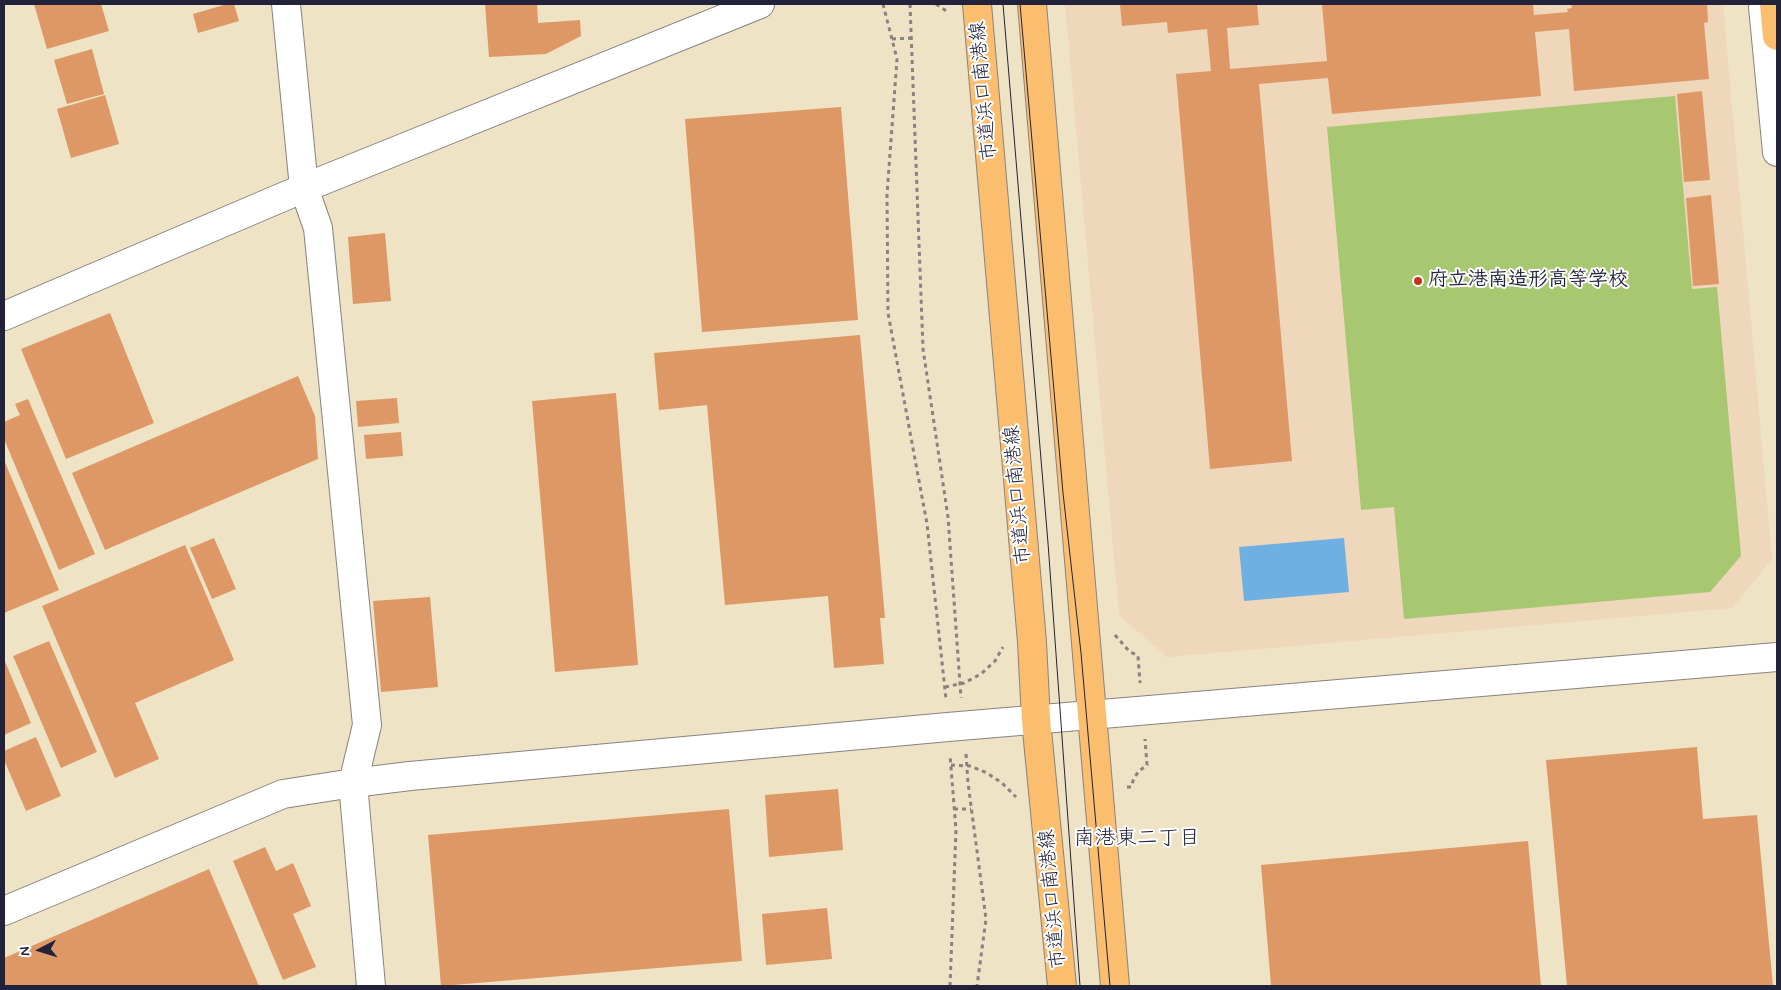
<!DOCTYPE html>
<html>
<head>
<meta charset="utf-8">
<style>
  body { margin:0 }
  #map { position:relative; width:1781px; height:990px; overflow:hidden; background:#eee3c5; font-family:Mynerve,sans-serif }
  canvas { display:block }
  .frame { position:absolute; inset:0; border:5px solid #22223b; pointer-events:none }
  .north { position:absolute; left:15px; top:925px; width:50px; height:50px; -webkit-text-stroke:4px #fff; paint-order:stroke; rotate:265deg; font-size:14px; font-weight:700; line-height:20px; text-align:center; color:#22223b }
  .north::after { content:''; display:block; margin:auto; width:18px; height:22px; background:#22223b; clip-path:polygon(50% 0,100% 100%,50% 72%,0 100%) }
</style>
</head>
<body>
<div id="map">
<canvas width="1781" height="990"></canvas>
<div class="frame"></div>
<div class="north">N</div>
</div>
<script>
const c = document.querySelector('canvas').getContext('2d');
c.lineJoin = 'round';
function fillPath(path, color) { c.fillStyle = color; c.fill(path, 'evenodd'); }
const poly = rows => new Path2D(rows.map(r => 'M' + r).join(''));
function trace(path, color, width, dash) { c.strokeStyle = color; c.lineWidth = width; c.lineCap = dash ? 'butt' : 'round'; c.setLineDash(dash || []); c.stroke(path); }
function label(font, color, halo, rows, align = 'center') {
  c.font = font + ' Mynerve,"Klee One",sans-serif'; c.lineWidth = 4; c.setLineDash([]); c.textBaseline = 'middle'; c.strokeStyle = halo; c.fillStyle = color; for (const [text, x, y, turn = 0] of rows) {
    c.save(); c.translate(x, y); c.rotate((+turn || 0) * Math.PI / 180); c.textAlign = isNaN(turn) ? turn : align; if (halo) c.strokeText(text, 0, 0); c.fillText(text, 0, 0); c.restore();
  }
}
fillPath(poly([
  [1065,4,1723,4,1772,559,1732,608,1167,657,1119,615]
]), '#eed7bb');
fillPath(poly([
  [1675,96,1692,289,1717,287,1741,556,1710,592,1404,619,1394,507,1361,510,1327,127]
]), '#a7c870');
fillPath(poly([
  [1344,538,1349,592,1244,601,1239,547]
]), '#6eb0e2');
fillPath(poly([
  [34,4,101,4,109,31,47,49],
  [227,4,234,4,239,21,198,33,193,14],
  [485,4,537,4,538,23,580,20,581,36,546,54,489,57],
  [1120,4,1257,4,1259,25,1227,28,1230,69,1327,61,1322,4,1533,4,1534,15,1568,12,1567,9,1572,8,1571,4,1707,4,1708,22,1704,23,1709,79,1574,91,1569,29,1535,32,1541,96,1332,114,1328,78,1259,84,1292,461,1210,469,1176,74,1211,71,1207,29,1168,33,1167,22,1122,26],
  [92,49,104,94,67,104,54,60],
  [1702,91,1710,180,1684,182,1677,94],
  [105,95,119,144,71,158,57,109],
  [841,107,858,320,702,332,685,119],
  [1711,195,1719,284,1693,286,1686,198],
  [385,233,391,301,353,304,348,237],
  [110,313,154,423,66,459,21,349],
  [860,335,885,618,880,618,884,664,834,668,828,596,725,605,707,405,659,410,654,353],
  [298,376,315,416,318,459,105,550,72,473],
  [616,393,638,665,555,672,532,401],
  [397,398,399,423,358,427,356,401],
  [28,399,95,554,59,570,4,439,4,422,20,415,15,404],
  [401,432,403,456,366,459,364,435],
  [4,460,59,590,4,613],
  [214,538,236,589,212,599,190,548],
  [185,545,234,660,135,703,159,759,115,778,42,606],
  [430,597,438,687,381,692,373,601],
  [49,641,97,752,61,768,13,656],
  [4,659,31,723,4,735],
  [36,737,61,796,26,811,4,760,4,751],
  [1697,747,1703,819,1757,815,1773,986,1567,986,1546,760],
  [838,789,843,850,769,857,765,795],
  [729,809,742,961,441,986,428,835],
  [1528,841,1541,986,1271,986,1261,865],
  [265,847,276,871,293,863,311,906,293,914,316,967,283,980,233,861],
  [209,869,259,986,4,986,4,958],
  [827,908,832,959,766,965,762,914]
]), '#dd9866');
const minor = poly([
  [286,4,304,188,318,228,367,725,353,783,371,986],
  [1763,7,1777,152],
  [4,316,304,188,760,4],
  [4,911,283,794,353,783,410,776,948,727,1777,657]
]);
const major = poly([
  [977,4,1032,642,1036,720,1062,986],
  [1032,4,1115,986]
]);
const highway = poly([
  [1774,4,1777,36]
]);
trace(minor, '#888280', 30);
trace(major, '#888280', 30);
trace(highway, '#888280', 30);
trace(poly([
  [883,4,897,59,887,194,888,313,927,524,946,699],
  [910,4,923,349,948,517,961,698],
  [936,4,948,12],
  [892,39,912,38],
  [1115,635,1129,651,1138,656,1140,683],
  [945,687,964,683,981,674,995,661,1003,647],
  [966,754,968,783,986,919,977,986],
  [951,765,970,766,987,773,1002,783,1016,797],
  [1127,787,1131,787,1134,778,1139,771,1147,765,1145,739],
  [954,809,971,809],
  [950,986,956,830,950,755]
]), '#888280', 3, [4, 4]);
trace(minor, '#fff', 28);
trace(major, '#fbbd6e', 28);
trace(highway, '#fbbd6e', 28);
trace(poly([
  [1003,4,1048,543,1080,986],
  [1020,4,1063,493,1081,653,1110,986]
]), '#22223b', 1);
for (const [x, y, r, color] of [
  [1418,281,5,"#c8321e"]
]) { const dot = new Path2D(); dot.arc(x, y, r, 0, 2 * Math.PI); c.fillStyle = color; c.fill(dot); trace(dot, '#fff', 2); }
label('20px', '#22223b', '#fff', [
  ["市道浜口南港線",985,91,-95],
  ["市道浜口南港線",1019,495,-95],
  ["市道浜口南港線",1054,899,-95]
]);
label('bold 20px', '#22223b', '#fff', [
  ["府立港南造形高等学校",1428,281]
], 'left');
label('21px', '#22223b', '#fff', [
  ["南港東二丁目",1137,840]
]);
</script>
</body>
</html>
